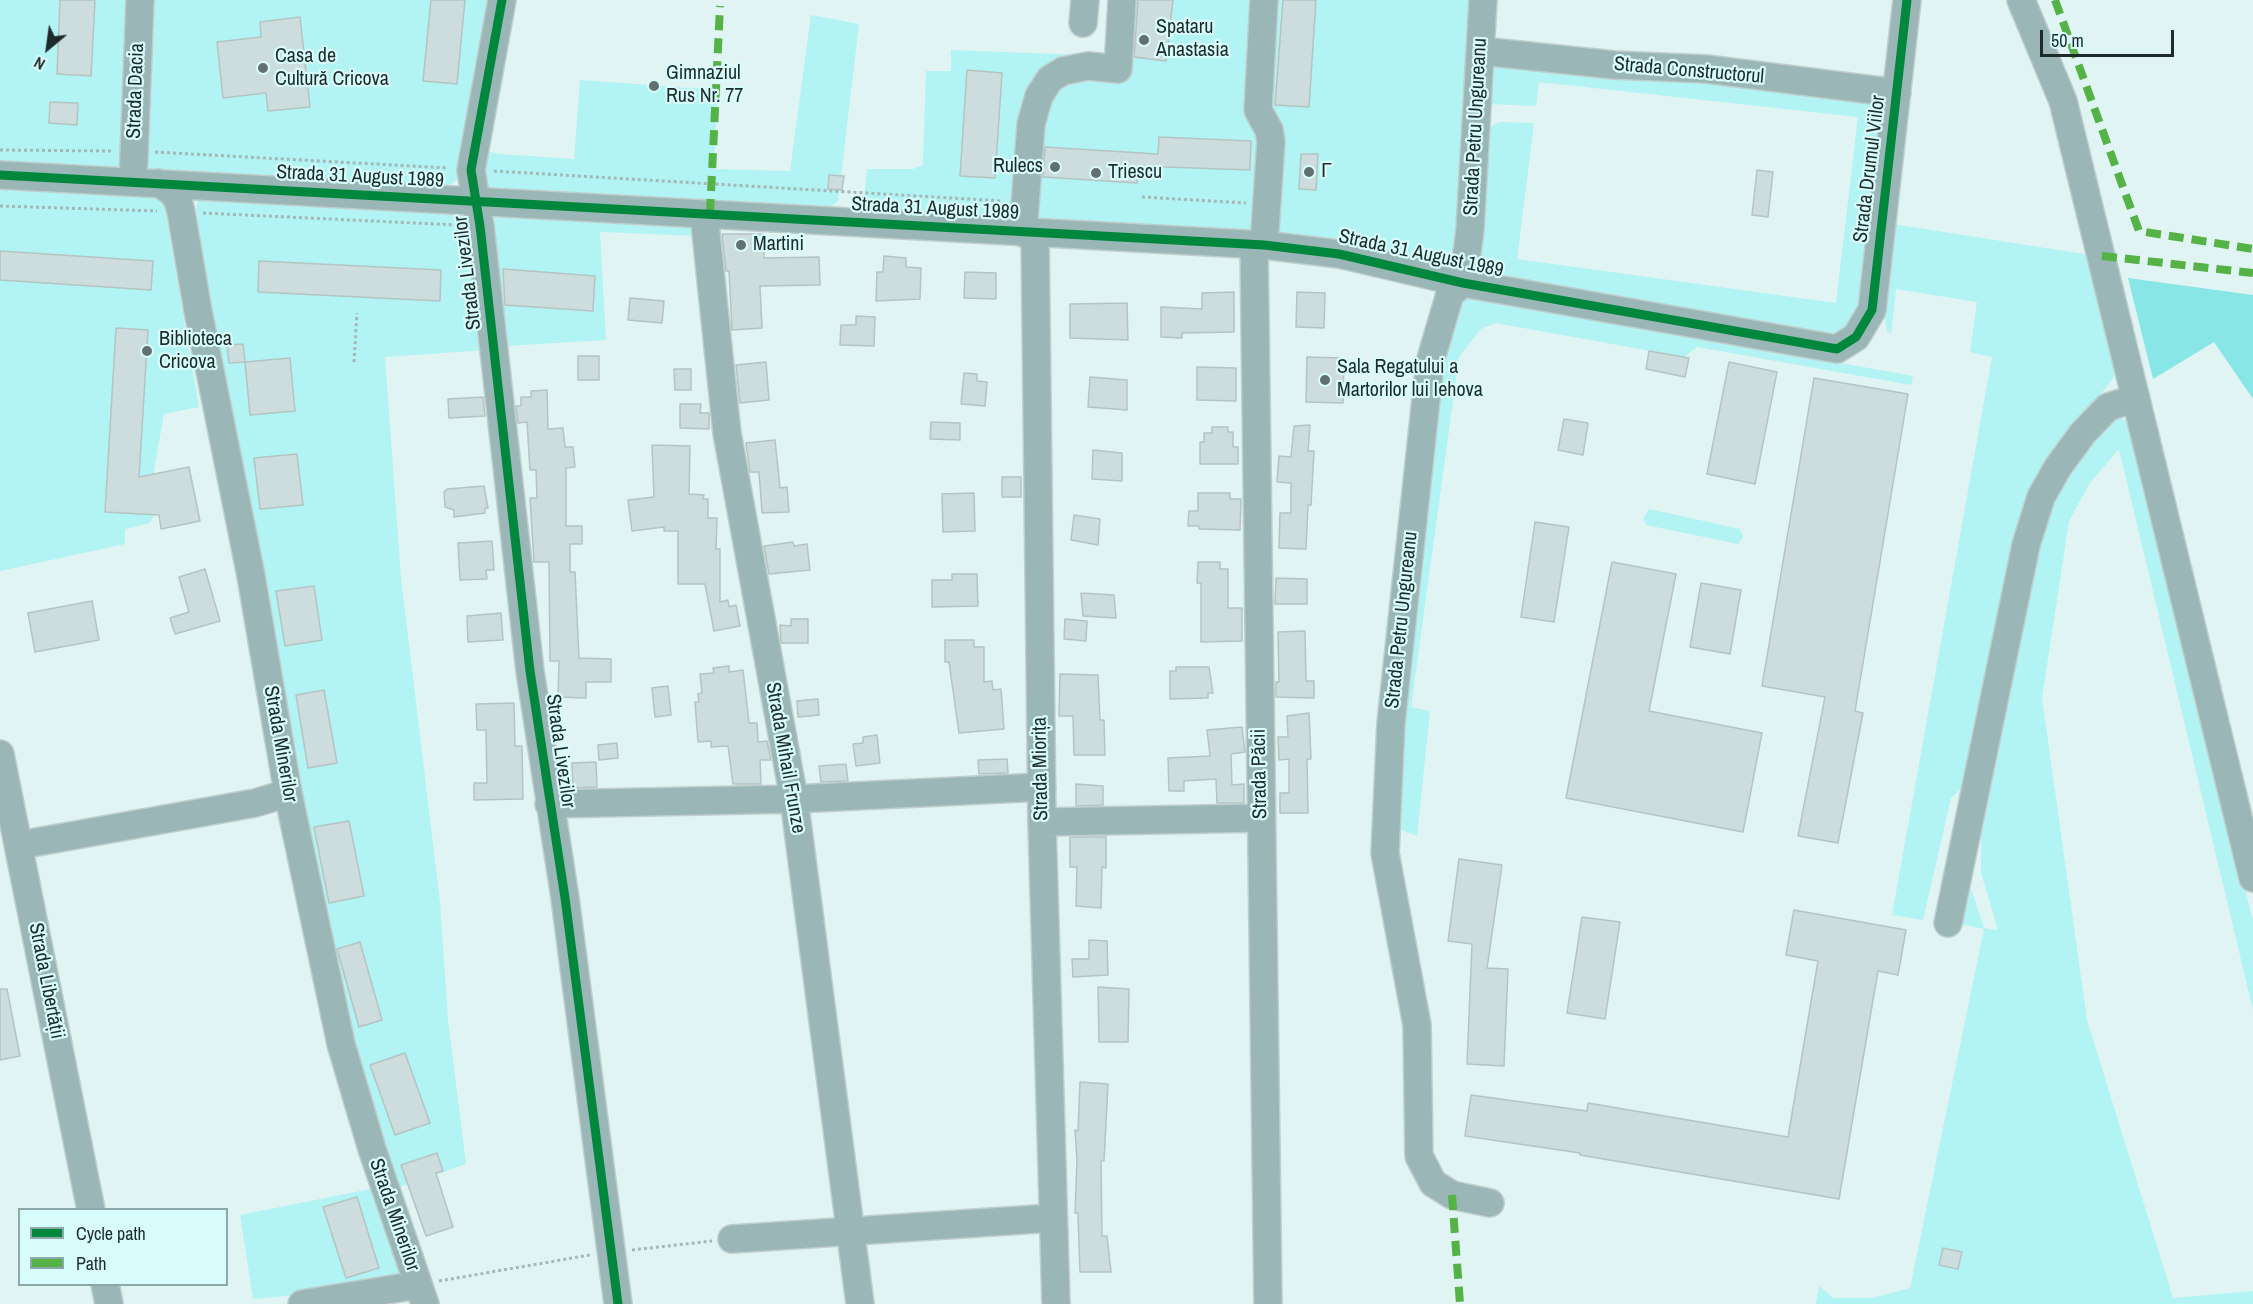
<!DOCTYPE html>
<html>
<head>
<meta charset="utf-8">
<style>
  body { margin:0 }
  #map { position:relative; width:2253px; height:1304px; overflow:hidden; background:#e0f4f3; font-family:"Archivo Narrow",sans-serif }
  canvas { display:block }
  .legend { position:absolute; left:18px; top:1208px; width:210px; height:78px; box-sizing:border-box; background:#d8fcfb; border:2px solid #8da8a8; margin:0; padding:8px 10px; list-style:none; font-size:18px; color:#1d2b2b }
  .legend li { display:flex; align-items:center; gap:12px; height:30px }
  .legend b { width:30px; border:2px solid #8da8a8 }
  .north { position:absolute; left:18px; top:18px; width:60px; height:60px; -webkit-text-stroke:4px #d8fcfb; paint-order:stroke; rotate:209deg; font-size:16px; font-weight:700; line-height:24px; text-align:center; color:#1d2b2b }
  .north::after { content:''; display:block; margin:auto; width:21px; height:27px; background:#1d2b2b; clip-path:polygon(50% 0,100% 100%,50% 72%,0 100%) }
  .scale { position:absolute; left:2040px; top:30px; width:134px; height:27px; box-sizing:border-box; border:3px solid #1d2b2b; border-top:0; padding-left:8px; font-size:18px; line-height:21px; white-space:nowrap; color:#1d2b2b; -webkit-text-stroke:4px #d8fcfb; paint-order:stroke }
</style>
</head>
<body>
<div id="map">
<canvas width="2253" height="1304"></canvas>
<ul class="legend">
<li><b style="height:8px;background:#00873e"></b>Cycle path</li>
<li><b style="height:8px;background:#55b246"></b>Path</li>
</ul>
<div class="north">N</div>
<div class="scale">50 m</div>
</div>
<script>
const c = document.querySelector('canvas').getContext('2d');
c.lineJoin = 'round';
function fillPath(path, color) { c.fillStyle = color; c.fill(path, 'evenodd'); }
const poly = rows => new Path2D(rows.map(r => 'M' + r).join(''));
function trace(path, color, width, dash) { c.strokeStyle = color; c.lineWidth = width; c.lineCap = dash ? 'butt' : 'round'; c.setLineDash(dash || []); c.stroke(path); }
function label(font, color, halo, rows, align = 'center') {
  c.font = font + ' "Archivo Narrow",sans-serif'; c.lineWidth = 4.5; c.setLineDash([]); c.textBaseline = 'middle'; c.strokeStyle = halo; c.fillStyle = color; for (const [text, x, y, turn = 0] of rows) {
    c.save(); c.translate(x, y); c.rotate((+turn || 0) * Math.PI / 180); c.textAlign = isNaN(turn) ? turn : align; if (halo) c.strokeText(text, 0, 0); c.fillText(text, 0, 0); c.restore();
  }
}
fillPath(poly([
  [0,0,133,0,122,169,0,164],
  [149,0,491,0,457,180,445,188,150,173,140,165],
  [1113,0,1474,0,1460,239,1447,257,1430,261,1278,232,863,209,867,169,913,169,923,165,926,71,951,71,951,50,1108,56],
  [811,15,859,24,838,202,827,208,492,191,485,184,487,151,499,154,574,159,580,80,718,90,713,169,790,171],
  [1492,62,1883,99,1862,314,1834,339,1494,278,1481,258,1486,129,1499,122,1534,123,1517,259,1836,303,1858,117,1539,82,1536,106,1488,104],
  [0,187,163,198,199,407,164,414,154,470,154,516,150,523,125,529,125,544,0,571],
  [202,197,465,215,486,350,385,357,401,578,440,902,448,1020,466,1164,394,1189,327,944,196,227,197,202],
  [488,216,694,225,701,236,600,232,606,340,505,346,496,303,498,249,488,233],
  [1893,224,2090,255,2116,354,2114,377,2054,455,1967,783,1951,798,1923,920,1892,915,1992,357,1970,352,1977,302,1896,289,1891,334,1887,331,1884,314],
  [1470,297,1913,376,1911,385,1697,347,1684,357,1496,323,1481,329,1459,357,1411,707,1430,711,1417,836,1399,829,1400,706,1438,393,1454,305],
  [2117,417,2131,423,2253,921,2253,1010,2119,449,2089,484,2069,521,2042,698,2087,1020,2173,1298,2253,1291,2253,1304,1816,1304,1819,1286,1833,1298,1872,1298,1910,1288,1984,929,1959,924,1967,877,1984,928,1998,930,1981,873,1981,822,2045,509,2070,468,2105,424],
  [1649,509,1740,529,1743,537,1738,544,1646,525,1643,519],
  [375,1188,404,1280,342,1291,253,1299,240,1215]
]), '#b2f3f3');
fillPath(poly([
  [2128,278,2253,295,2253,399,2214,342,2153,379]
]), '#88e6e7');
const building = poly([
  [60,0,95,0,91,76,57,74,60,0],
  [431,0,465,0,457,84,423,81,431,0],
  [1138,0,1173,0,1166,61,1134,57,1138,0],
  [1283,0,1316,0,1309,107,1275,105,1283,0],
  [300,17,310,107,268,111,266,93,223,98,217,42,261,37,260,22,300,17],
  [967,70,1002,73,995,178,960,176,967,70],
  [50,102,78,103,77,125,49,123,50,102],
  [1159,137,1251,141,1250,170,1138,166,1137,183,1043,177,1045,147,1158,154,1159,137],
  [1301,154,1318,154,1316,190,1299,189,1301,154],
  [1757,170,1773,172,1768,217,1752,215,1757,170],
  [829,175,844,176,842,190,828,189,829,175],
  [722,234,763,234,764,258,819,257,820,285,760,286,762,328,732,330,729,271,726,271,722,234],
  [0,251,153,261,151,290,0,280,0,251],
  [884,256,906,258,906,267,921,268,920,299,876,301,877,272,883,272,884,256],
  [259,261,441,270,440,301,258,292,259,261],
  [503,269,595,276,593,311,505,305,503,269],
  [965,272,996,273,996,299,964,298,965,272],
  [1234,292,1234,332,1182,333,1182,338,1161,337,1161,307,1202,309,1202,293,1234,292],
  [1297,292,1325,293,1324,328,1296,327,1297,292],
  [630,298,664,301,662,323,628,320,630,298],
  [1127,303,1128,340,1070,338,1070,304,1127,303],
  [856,316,875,317,874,346,840,345,841,325,856,325,856,316],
  [116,328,148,330,139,477,189,467,200,521,161,529,159,515,105,512,116,328],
  [243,344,245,362,229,363,227,345,243,344],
  [1649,351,1689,358,1685,377,1646,369,1649,351],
  [578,356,599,356,599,380,578,380,578,356],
  [1307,357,1344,358,1343,403,1306,402,1307,357],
  [290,358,295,411,250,415,245,362,290,358],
  [766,362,769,400,740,403,736,365,766,362],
  [1729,362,1777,372,1755,484,1707,474,1729,362],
  [1197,367,1236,368,1236,401,1197,400,1197,367],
  [674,369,691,369,691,390,675,390,674,369],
  [964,373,977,374,977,381,987,382,985,406,961,404,964,373],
  [1090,377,1127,380,1127,410,1088,407,1090,377],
  [1814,378,1908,394,1855,711,1863,713,1838,843,1798,836,1825,697,1762,686,1814,378],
  [547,390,548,429,563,428,565,447,573,447,575,467,566,468,566,526,582,526,582,544,570,544,570,572,575,572,579,658,611,659,611,682,586,682,586,698,558,697,559,661,550,661,549,562,534,562,530,498,537,498,536,470,530,470,527,422,518,423,516,406,521,406,521,397,531,397,531,391,547,390],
  [483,397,485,416,449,418,448,399,483,397],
  [680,404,701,404,700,413,709,413,709,429,680,428,680,404],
  [1564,419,1588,423,1583,455,1558,450,1564,419],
  [931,422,960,423,960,440,930,439,931,422],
  [1310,425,1308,451,1314,451,1311,505,1308,505,1306,549,1279,548,1280,513,1291,513,1291,483,1277,482,1279,456,1291,457,1294,426,1310,425],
  [1212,427,1228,427,1228,432,1233,432,1233,447,1238,447,1238,464,1200,464,1200,442,1204,442,1204,433,1212,433,1212,427],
  [775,440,780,488,787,487,789,512,762,513,759,472,750,472,746,443,775,440],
  [652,445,690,446,689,494,704,495,703,499,708,499,708,518,717,518,716,549,720,549,720,602,728,600,729,607,736,605,740,626,714,631,705,584,678,584,678,531,664,531,664,527,632,531,628,500,654,497,652,445],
  [1093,450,1122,453,1122,481,1092,479,1093,450],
  [297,454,303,505,260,509,254,458,297,454],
  [1002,477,1021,477,1021,497,1002,497,1002,477],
  [484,486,488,508,485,508,485,513,454,517,454,510,445,507,444,492,447,489,484,486],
  [974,493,975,531,943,532,942,494,974,493],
  [1198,493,1230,493,1230,499,1241,499,1240,530,1199,529,1199,526,1188,526,1189,511,1198,511,1198,493],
  [1074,515,1100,519,1098,545,1071,540,1074,515],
  [1535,522,1569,527,1554,622,1521,617,1535,522],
  [492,541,494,570,486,570,487,579,460,580,458,543,492,541],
  [793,542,794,546,807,544,810,570,769,574,764,546,793,542],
  [1198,562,1220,562,1220,569,1228,569,1228,608,1242,608,1242,641,1201,642,1201,583,1197,583,1198,562],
  [1612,562,1676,574,1649,711,1762,733,1743,832,1566,798,1612,562],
  [205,569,220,621,175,634,170,618,189,612,179,577,205,569],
  [952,574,977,574,978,606,932,607,932,580,952,580,952,574],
  [1276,578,1307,579,1307,604,1275,604,1276,578],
  [1701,583,1741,590,1730,654,1690,647,1701,583],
  [314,586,322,640,285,646,276,591,314,586],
  [1081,593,1114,595,1116,618,1083,616,1081,593],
  [92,601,99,640,35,652,28,613,92,601],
  [501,613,503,640,468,642,467,616,501,613],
  [791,619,808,619,808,643,781,643,780,625,791,626,791,619],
  [1065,619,1087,621,1086,641,1064,639,1065,619],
  [1305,631,1306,681,1314,681,1314,698,1276,697,1276,682,1279,682,1278,632,1305,631],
  [945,640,974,640,974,647,984,647,984,682,992,681,993,690,1001,689,1004,729,959,733,949,662,945,662,945,640],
  [729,666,729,672,743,670,749,723,757,723,758,742,767,741,771,760,760,760,761,784,733,784,728,746,711,747,711,741,698,742,695,702,699,702,698,694,702,693,700,674,714,673,713,668,729,666],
  [1176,667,1209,667,1213,693,1208,693,1208,698,1170,699,1170,671,1176,671,1176,667],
  [1060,674,1098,675,1100,720,1104,720,1105,755,1074,755,1073,716,1059,716,1060,674],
  [668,686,671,715,655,717,652,688,668,686],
  [324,690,337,763,308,768,296,695,324,690],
  [818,699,819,715,798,717,797,701,818,699],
  [514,703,515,746,522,746,523,799,474,800,474,783,487,783,486,730,477,730,476,704,514,703],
  [1309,713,1311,759,1307,759,1308,813,1280,813,1280,793,1289,793,1289,759,1279,760,1278,737,1288,737,1287,716,1309,713],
  [1242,727,1245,752,1231,754,1232,785,1244,784,1244,803,1217,803,1216,779,1184,781,1184,791,1169,791,1168,758,1210,756,1207,730,1242,727],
  [877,735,880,763,856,766,853,744,863,743,863,737,877,735],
  [617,743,618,758,599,760,598,745,617,743],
  [1007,759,1008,773,979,774,978,760,1007,759],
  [596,762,597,787,573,788,572,763,596,762],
  [846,764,848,781,821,782,819,766,846,764],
  [1076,784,1103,786,1103,805,1076,806,1076,784],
  [349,821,364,896,329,903,314,827,349,821],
  [1070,837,1106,837,1106,868,1102,867,1101,908,1076,906,1077,867,1070,867,1070,837],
  [1459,859,1502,865,1487,968,1508,969,1504,1066,1467,1064,1472,944,1448,941,1459,859],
  [1794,910,1906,930,1898,975,1878,971,1839,1199,1580,1155,1580,1153,1465,1136,1471,1095,1587,1111,1588,1103,1788,1137,1818,961,1786,955,1794,910],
  [1582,917,1620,922,1605,1019,1567,1013,1582,917],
  [1089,940,1107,941,1108,975,1073,977,1072,959,1089,959,1089,940],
  [360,942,382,1020,359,1027,337,949,360,942],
  [1098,987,1129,989,1128,1042,1099,1042,1098,987],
  [0,989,7,989,20,1056,0,1060,0,989],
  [405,1053,430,1123,395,1135,370,1065,405,1053],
  [1080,1082,1108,1084,1104,1161,1101,1161,1102,1236,1107,1236,1111,1272,1080,1272,1078,1213,1075,1213,1077,1159,1075,1130,1078,1131,1080,1082],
  [437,1153,443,1171,436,1173,453,1227,426,1236,401,1165,437,1153],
  [357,1197,379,1268,346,1278,323,1207,357,1197],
  [1943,1248,1962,1252,1958,1269,1939,1265,1943,1248]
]);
fillPath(building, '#cddcdc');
trace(building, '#b4c4c3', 1.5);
const minor = poly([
  [502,0,471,170,480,226,530,671,565,898,618,1304],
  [1264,0,1258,110,1269,130,1271,141,1264,245],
  [1483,0,1470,230,1463,283,1450,294,1430,362,1391,723,1385,853,1417,1025,1419,1156,1433,1183,1452,1195,1490,1203],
  [2021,0,2063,101,2253,878],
  [1083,23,1085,0],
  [1481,51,1614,65,1706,69,1897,93],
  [0,175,1264,245,1339,254,1463,283,1837,349,1856,337,1872,310,1907,0],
  [133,182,140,0],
  [158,183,171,191,178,200,181,212,198,311,251,576,288,793,341,1044,372,1149,425,1304],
  [704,214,727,433,794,799,860,1304],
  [1023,233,1031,124,1039,96,1050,79,1063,71,1088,66,1118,69,1122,0],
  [1035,234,1042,822,1056,1304],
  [1254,244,1268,1304],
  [0,754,91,1210],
  [549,804,794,799,1042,787],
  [1042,822,1261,818],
  [20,845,255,803,288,793],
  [1948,923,2026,545,2041,497,2058,467,2083,433,2108,407,2136,398],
  [732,1239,1053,1218],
  [105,1284,109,1304],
  [302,1304,417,1285]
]);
trace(minor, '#bfcecd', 30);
trace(poly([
  [0,150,113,151],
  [155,152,448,168],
  [494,171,1002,201],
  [1142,197,1246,203],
  [0,206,157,211],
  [203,213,457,225],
  [354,362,357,313],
  [632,1250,712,1241],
  [439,1281,590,1255]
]), '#a4b8b8', 3, [3, 3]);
trace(minor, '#9ab6b6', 27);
trace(poly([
  [2055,0,2139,231,2253,249],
  [710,214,720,6],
  [2102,256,2253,273],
  [1452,1195,1460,1304]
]), '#55b246', 8, [15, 8]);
trace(poly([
  [502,0,471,170,480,226,530,671,565,898,618,1304],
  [0,175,1264,245,1339,254,1463,283,1837,349,1856,337,1872,310,1907,0]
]), '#00873e', 9);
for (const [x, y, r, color] of [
  [1144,40,6,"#617171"],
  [263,68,6,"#617171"],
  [654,86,6,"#617171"],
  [1055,167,6,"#617171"],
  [1309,172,6,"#617171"],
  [1096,173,6,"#617171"],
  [741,245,6,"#617171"],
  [147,351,6,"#617171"],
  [1325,380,6,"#617171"]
]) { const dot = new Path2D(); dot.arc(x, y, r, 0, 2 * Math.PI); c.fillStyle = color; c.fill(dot); trace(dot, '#d8fcfb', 2); }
label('20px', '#1d2b2b', '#d8fcfb', [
  ["Spataru",1156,28],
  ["Anastasia",1156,51],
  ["Casa de",275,57],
  ["Cultură Cricova",275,80],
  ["Gimnaziul",666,74],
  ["Rus Nr. 77",666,97],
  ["Rulecs",1043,167,"right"],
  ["Г",1321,172],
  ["Triescu",1108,173],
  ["Martini",753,245],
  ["Biblioteca",159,340],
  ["Cricova",159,363],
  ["Sala Regatului a",1337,368],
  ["Martorilor lui Iehova",1337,391]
], 'left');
label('20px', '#1d2b2b', '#d8fcfb', [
  ["Strada Constructorul",1689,71,5],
  ["Strada Dacia",136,91,-88],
  ["Strada Petru Ungureanu",1476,127,-87],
  ["Strada Drumul Viilor",1870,169,-83],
  ["Strada 31 August 1989",360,177,3],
  ["Strada 31 August 1989",935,209,3],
  ["Strada 31 August 1989",1421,254,12],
  ["Strada Livezilor",468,273,-97],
  ["Strada Petru Ungureanu",1402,620,-84],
  ["Strada Minerilor",280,744,80],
  ["Strada Livezilor",560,751,82],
  ["Strada Mihail Frunze",785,758,80],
  ["Strada Miorița",1041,769,-91],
  ["Strada Păcii",1260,774,-91],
  ["Strada Libertății",46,981,79],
  ["Strada Minerilor",394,1215,71]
]);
</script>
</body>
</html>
